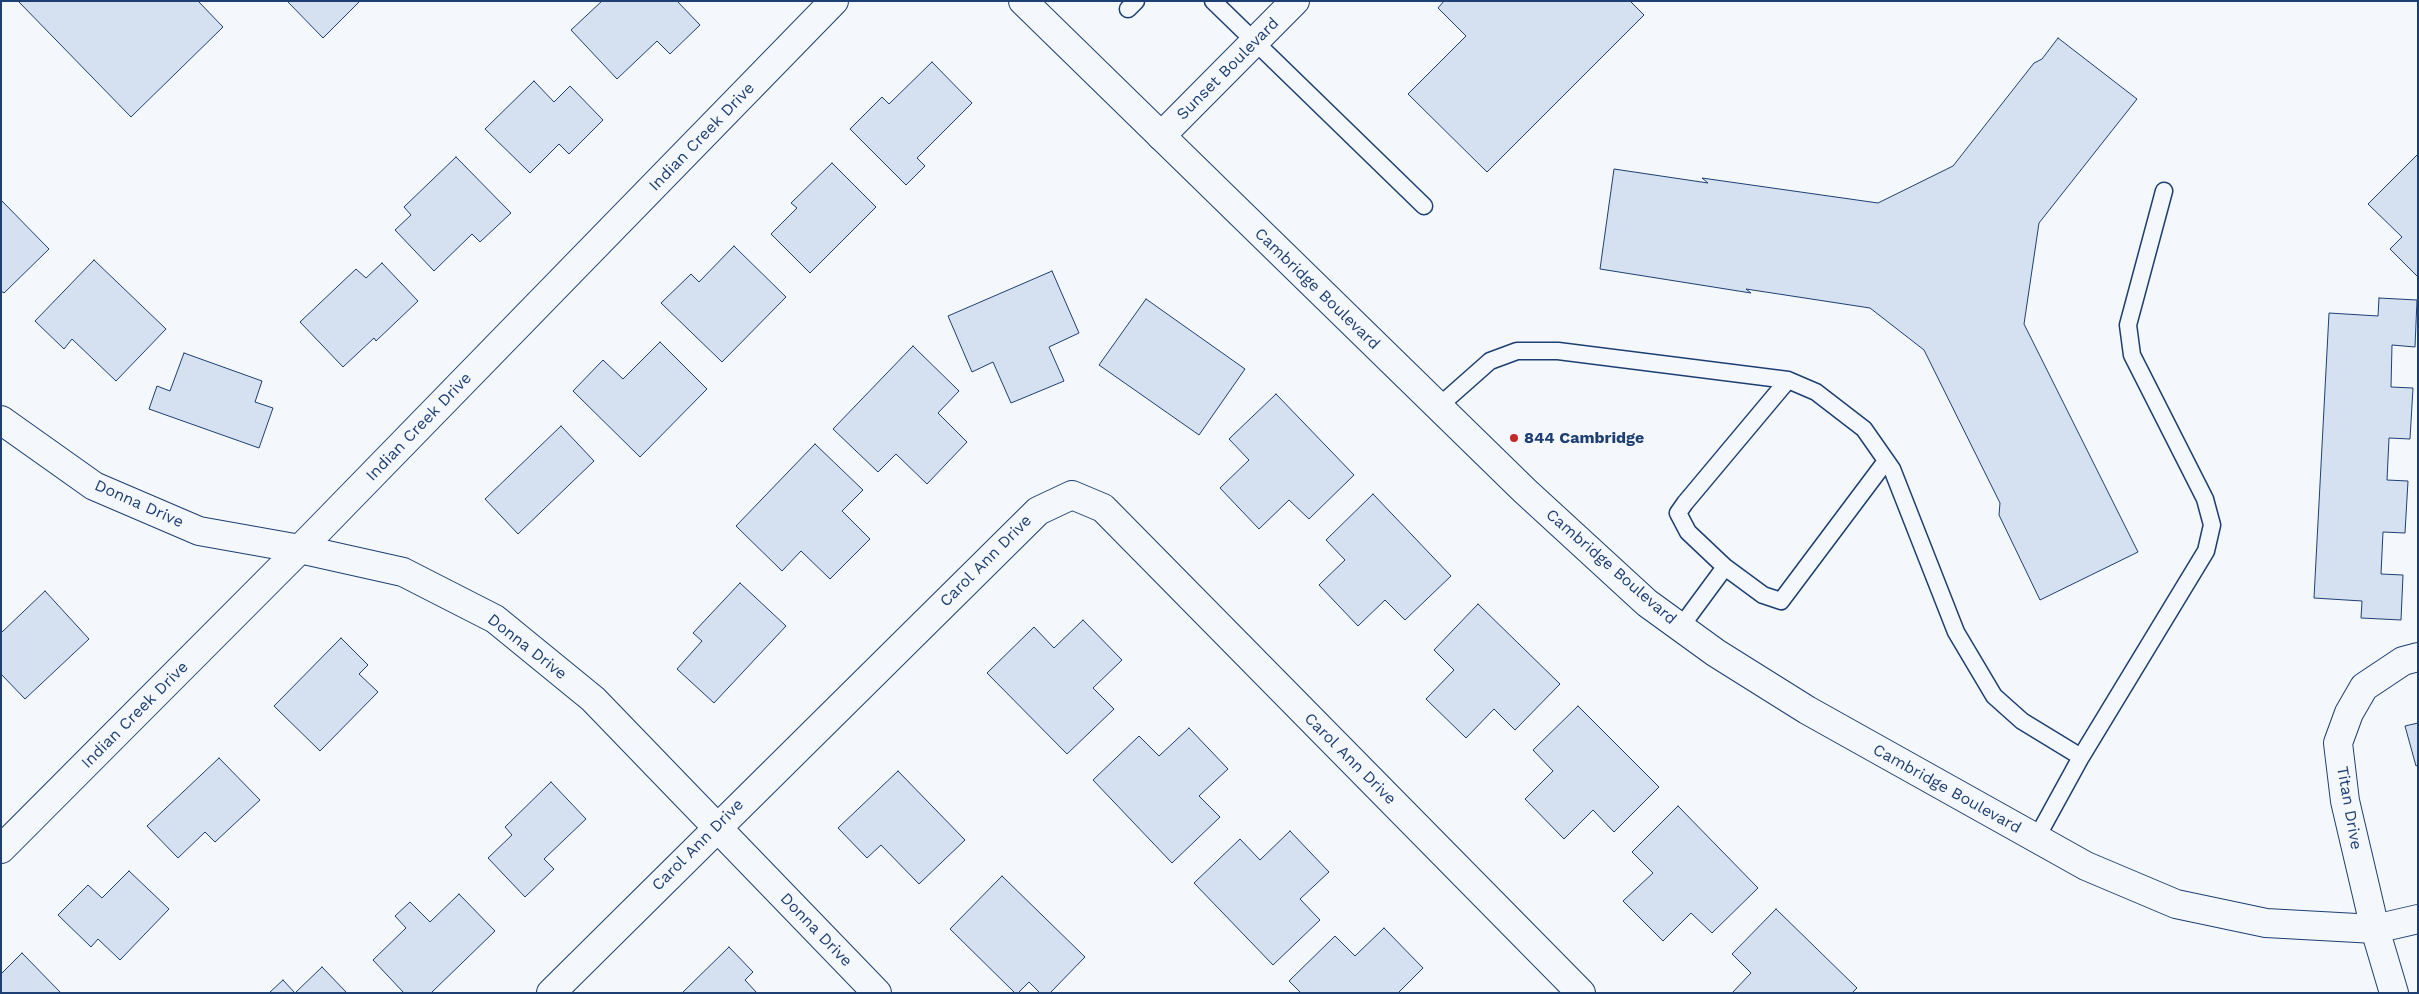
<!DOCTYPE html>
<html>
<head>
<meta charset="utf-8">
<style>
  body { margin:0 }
  #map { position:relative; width:2419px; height:994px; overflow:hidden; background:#f4f7fb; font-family:"Work Sans",sans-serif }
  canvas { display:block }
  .frame { position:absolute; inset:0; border:2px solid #1d3f73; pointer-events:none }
</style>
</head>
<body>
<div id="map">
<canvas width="2419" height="994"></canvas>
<div class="frame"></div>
</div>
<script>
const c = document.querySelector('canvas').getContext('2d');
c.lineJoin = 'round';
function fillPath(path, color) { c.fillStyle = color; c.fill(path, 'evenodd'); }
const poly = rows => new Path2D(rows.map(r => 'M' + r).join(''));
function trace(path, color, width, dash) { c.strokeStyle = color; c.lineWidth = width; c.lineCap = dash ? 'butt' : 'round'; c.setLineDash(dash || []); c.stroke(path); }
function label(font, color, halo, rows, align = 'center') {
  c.font = font + ' "Work Sans",sans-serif'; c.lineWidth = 4; c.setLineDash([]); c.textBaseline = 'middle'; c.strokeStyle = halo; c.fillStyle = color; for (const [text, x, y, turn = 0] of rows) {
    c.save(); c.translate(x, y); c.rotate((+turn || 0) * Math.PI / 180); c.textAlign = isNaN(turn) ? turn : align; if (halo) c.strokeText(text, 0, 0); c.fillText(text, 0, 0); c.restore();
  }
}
const building = poly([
  [18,1,198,1,223,27,131,117,18,1],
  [287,1,360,1,323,38,287,1],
  [602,1,677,1,700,25,670,54,657,41,617,79,571,30,602,1],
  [1444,1,1630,1,1644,15,1487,172,1408,94,1466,36,1438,8,1444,1],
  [2058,38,2137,99,2039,223,2024,324,2138,552,2040,600,1999,515,2000,503,1924,350,1870,308,1746,289,1751,293,1600,269,1614,169,1708,183,1702,178,1878,203,1953,166,2034,63,2042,59,2058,38],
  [932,62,972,103,917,158,925,166,906,185,850,129,882,97,889,104,932,62],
  [534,81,554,102,570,86,603,120,569,154,559,144,530,173,485,129,534,81],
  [2418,154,2418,277,2390,249,2402,237,2368,204,2418,154],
  [456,157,511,213,480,242,472,234,434,271,395,230,411,215,404,207,456,157],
  [832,163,876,207,810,273,771,234,797,208,791,203,832,163],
  [1,200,49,249,4,293,1,291,1,200],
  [734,246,786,297,722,362,661,303,691,274,699,282,734,246],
  [94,260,166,329,116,381,72,339,64,349,35,321,94,260],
  [382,263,418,301,376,341,374,338,343,367,300,322,356,269,366,278,382,263],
  [1052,271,1079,333,1049,347,1064,381,1011,403,993,362,972,372,948,316,1052,271],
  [2379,298,2417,300,2415,347,2392,345,2391,387,2413,388,2410,439,2389,438,2387,480,2408,481,2405,533,2383,532,2381,574,2403,575,2401,620,2361,618,2362,601,2314,598,2329,313,2378,316,2379,298],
  [1146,299,1245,369,1199,435,1099,365,1146,299],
  [660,342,707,389,640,457,573,391,603,360,623,379,660,342],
  [913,346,959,391,938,413,967,442,927,484,896,454,878,472,833,429,913,346],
  [184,353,262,381,255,402,273,408,259,448,149,409,157,386,170,391,184,353],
  [1276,394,1354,475,1309,519,1289,500,1259,529,1220,488,1249,460,1229,439,1276,394],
  [561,426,594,461,518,534,485,499,561,426],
  [815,444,863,490,842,511,870,539,830,579,801,551,782,571,736,526,815,444],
  [1373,494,1451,576,1405,620,1385,600,1358,626,1319,585,1345,560,1326,540,1373,494],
  [740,583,786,626,714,703,677,669,702,641,693,633,740,583],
  [45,591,89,639,25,699,1,674,1,633,45,591],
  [1478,604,1560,684,1515,730,1494,709,1466,738,1426,699,1454,670,1434,650,1478,604],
  [1083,620,1122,660,1093,688,1114,709,1067,754,987,673,1034,627,1054,648,1083,620],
  [341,638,368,665,359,674,378,692,320,751,274,706,341,638],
  [1578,706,1659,787,1614,832,1593,810,1564,839,1525,799,1553,771,1533,750,1578,706],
  [2418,723,2418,765,2416,766,2405,726,2418,723],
  [1189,728,1228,769,1199,796,1220,817,1172,863,1093,780,1139,736,1159,756,1189,728],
  [219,758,260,800,215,842,205,832,178,858,147,826,219,758],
  [898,771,965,840,919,884,881,845,867,858,838,828,898,771],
  [551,782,586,819,544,859,554,869,525,897,488,858,512,835,505,827,551,782],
  [1678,806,1758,888,1712,933,1691,913,1663,941,1623,901,1653,873,1632,852,1678,806],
  [1290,831,1329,872,1300,899,1320,920,1273,965,1194,883,1240,839,1260,860,1290,831],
  [129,871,169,909,120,960,98,939,91,947,58,915,88,885,102,898,129,871],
  [1002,876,1085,957,1050,993,1040,993,1029,982,1018,993,1015,993,950,929,1002,876],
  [459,894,495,931,431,993,404,993,373,960,406,928,395,916,410,902,430,922,459,894],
  [1776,909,1857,988,1852,993,1732,993,1751,973,1732,954,1776,909],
  [1384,928,1423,968,1398,993,1301,993,1289,981,1335,936,1355,956,1384,928],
  [729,947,753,972,745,980,757,993,682,993,729,947],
  [22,953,61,993,1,993,1,974,22,953],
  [322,967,347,993,295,993,322,967],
  [283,980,295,993,269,993,283,980]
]);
fillPath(building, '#d5e0f0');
trace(building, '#1d3f73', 1);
const lane = poly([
  [1213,1,1424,206],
  [1128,9,1136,1],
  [1788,380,1685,503,1678,513,1688,532,1725,567,1763,595,1781,601,1886,461],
  [1438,407,1490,361,1517,351,1558,351,1788,380,1816,392,1864,429,1892,469,1956,632,1994,696,2022,721,2081,757,2206,551,2212,525,2205,499,2132,355,2128,325,2164,191],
  [1680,628,1725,567],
  [2036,839,2081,757]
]);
const street = poly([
  [1161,136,1295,1],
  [1,420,94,486,199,531,300,549,403,572,495,619,593,699,877,993],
  [1,849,300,549,834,1],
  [551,993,1038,511,1072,495,1103,508,1581,993],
  [2394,993,2375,929,2345,801,2338,743,2349,713,2364,687,2403,661,2418,657]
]);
const secondary = poly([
  [1023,1,1525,491,1647,603,1716,653,1807,710,2086,866,2176,904,2266,923,2375,929,2418,919]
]);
trace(lane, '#1d3f73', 19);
trace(street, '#1d3f73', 30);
trace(secondary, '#1d3f73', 30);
trace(lane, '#f4f7fb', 16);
trace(street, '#f4f7fb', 28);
trace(secondary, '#f4f7fb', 28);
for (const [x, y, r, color] of [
  [1514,438,5,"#c62828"]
]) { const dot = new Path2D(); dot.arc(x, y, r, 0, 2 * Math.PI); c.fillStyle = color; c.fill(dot); trace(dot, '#f4f7fb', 2); }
label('16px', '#1d3f73', '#f4f7fb', [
  ["Sunset Boulevard",1228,69,-45],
  ["Indian Creek Drive",702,137,-46],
  ["Cambridge Boulevard",1317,289,44],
  ["Indian Creek Drive",419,427,-46],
  ["Donna Drive",139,504,24],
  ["Carol Ann Drive",986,561,-45],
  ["Cambridge Boulevard",1611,567,41],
  ["Donna Drive",527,647,38],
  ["Indian Creek Drive",135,715,-45],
  ["Carol Ann Drive",1350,759,45],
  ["Cambridge Boulevard",1947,789,29],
  ["Titan Drive",2349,808,80],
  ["Carol Ann Drive",698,845,-45],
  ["Donna Drive",816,930,46]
]);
label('bold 16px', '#1d3f73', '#f4f7fb', [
  ["844 Cambridge",1524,438]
], 'left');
</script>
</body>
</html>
